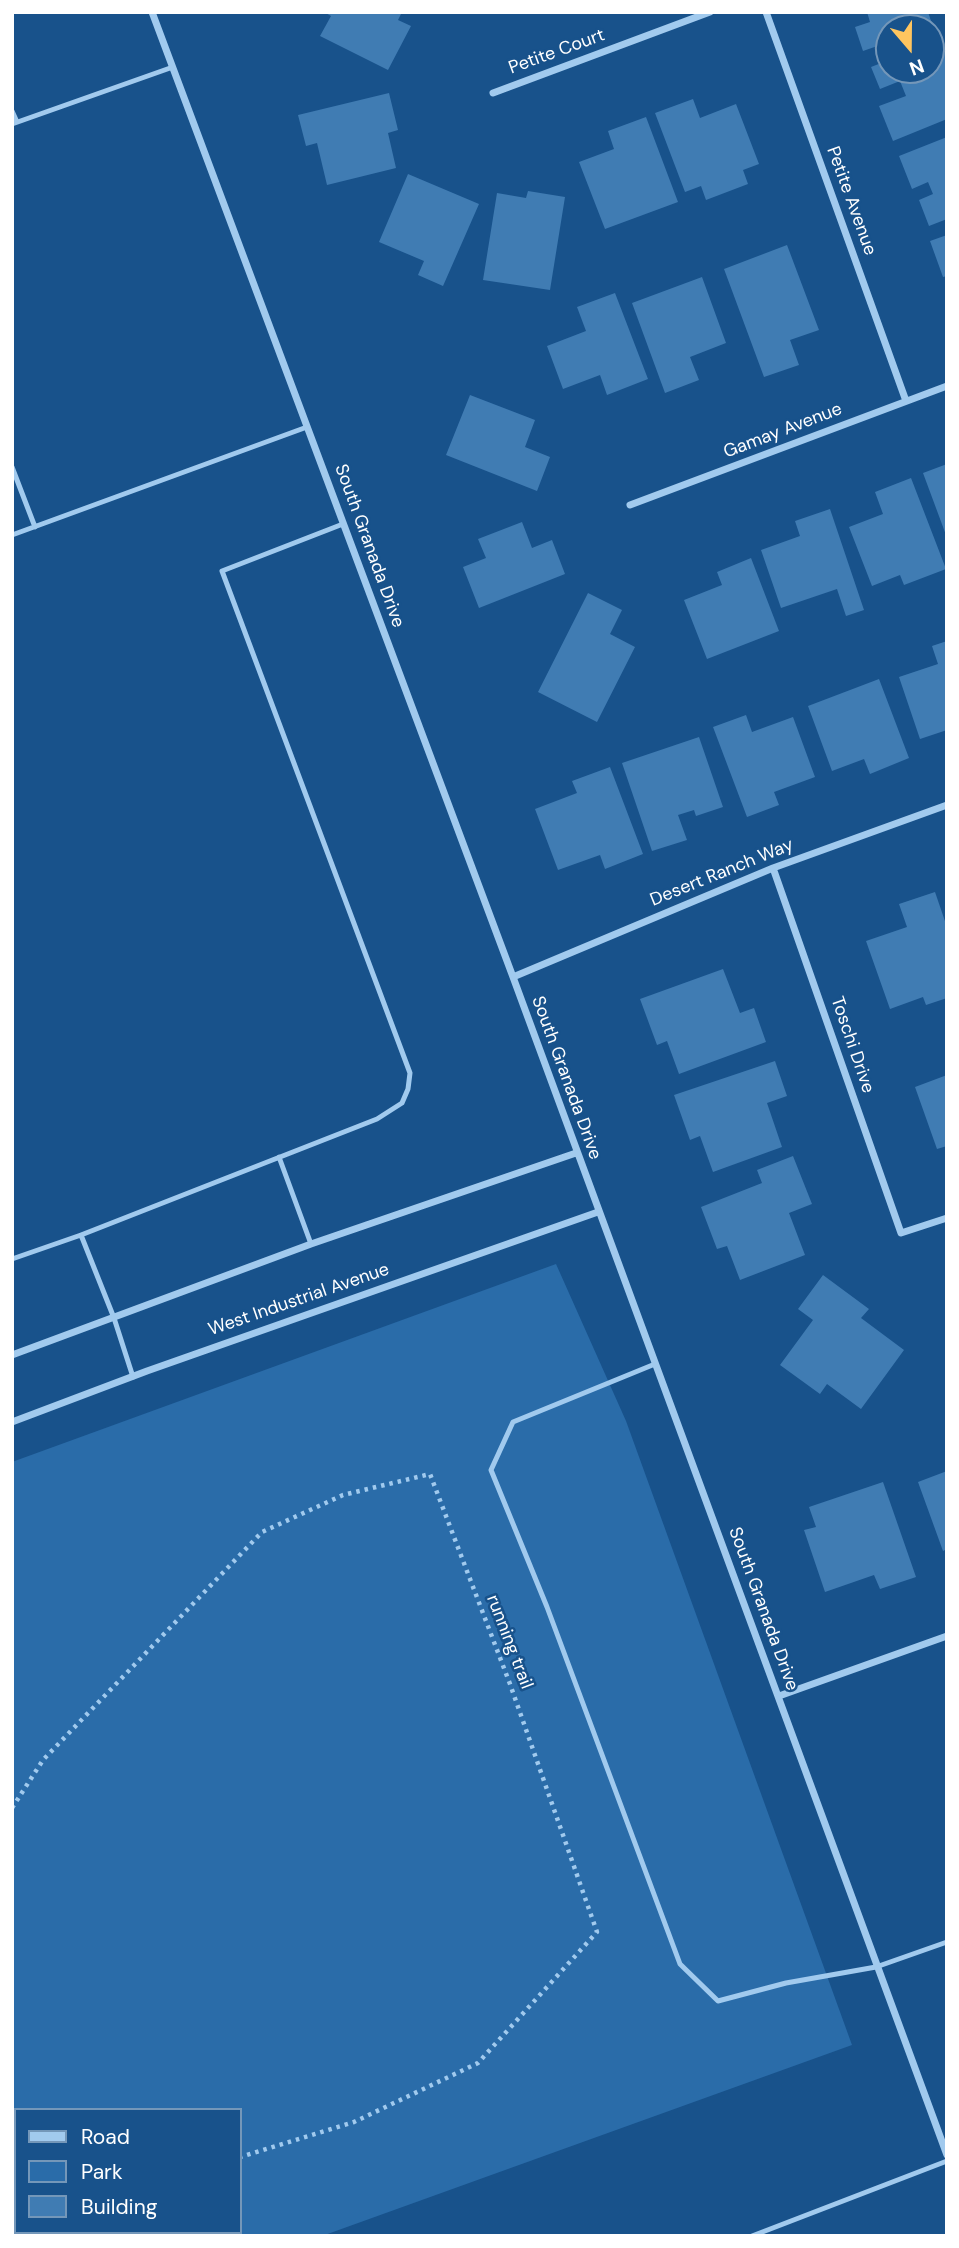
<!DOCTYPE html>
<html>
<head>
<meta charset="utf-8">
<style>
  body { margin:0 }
  #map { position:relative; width:959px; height:2248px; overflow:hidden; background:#18528b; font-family:"DM Sans",sans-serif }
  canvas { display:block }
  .frame { position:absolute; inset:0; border:14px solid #fff; pointer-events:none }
  .legend { position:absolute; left:14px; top:2108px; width:228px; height:126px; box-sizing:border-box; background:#18528b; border:2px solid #7497b9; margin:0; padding:9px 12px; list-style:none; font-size:21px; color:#fff }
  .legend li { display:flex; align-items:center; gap:14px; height:35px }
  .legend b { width:35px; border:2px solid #7497b9 }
  .north { position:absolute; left:875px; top:14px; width:70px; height:70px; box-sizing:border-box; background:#18528b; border:2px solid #7497b9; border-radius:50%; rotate:160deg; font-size:19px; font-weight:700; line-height:28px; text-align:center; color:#fff }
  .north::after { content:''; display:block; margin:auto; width:24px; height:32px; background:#ffc55f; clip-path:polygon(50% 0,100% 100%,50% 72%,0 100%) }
</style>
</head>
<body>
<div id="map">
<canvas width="959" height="2248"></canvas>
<div class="frame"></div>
<ul class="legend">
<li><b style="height:9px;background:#a1caee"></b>Road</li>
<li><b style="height:19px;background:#2a6ca9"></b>Park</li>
<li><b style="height:19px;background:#407cb3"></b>Building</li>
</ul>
<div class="north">N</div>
</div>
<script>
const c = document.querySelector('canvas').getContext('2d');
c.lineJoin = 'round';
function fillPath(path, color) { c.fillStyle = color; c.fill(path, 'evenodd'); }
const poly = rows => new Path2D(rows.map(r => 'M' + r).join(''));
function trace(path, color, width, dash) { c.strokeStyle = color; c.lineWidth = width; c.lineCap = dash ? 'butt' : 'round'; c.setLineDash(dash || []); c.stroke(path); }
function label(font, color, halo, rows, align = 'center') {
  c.font = font + ' "DM Sans",sans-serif'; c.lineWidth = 5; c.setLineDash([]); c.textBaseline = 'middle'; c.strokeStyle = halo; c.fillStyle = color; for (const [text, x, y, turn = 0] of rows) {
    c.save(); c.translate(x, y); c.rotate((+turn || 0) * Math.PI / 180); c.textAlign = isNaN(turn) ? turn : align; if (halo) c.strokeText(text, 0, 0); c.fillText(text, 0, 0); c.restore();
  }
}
fillPath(poly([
  [556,1264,626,1421,852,2045,322,2236,12,2236,12,1462],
  [16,2110,240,2110,240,2232,16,2232]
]), '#2a6ca9');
fillPath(poly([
  [324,12,402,12,398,20,411,26,388,70,320,36,331,16],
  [867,12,928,12,933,27,889,28,889,42,863,51,855,27,870,22],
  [940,41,947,59,947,119,893,141,879,106,906,96,900,81,880,89,871,67,889,60,889,70,931,70,931,44],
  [389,93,398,130,388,133,396,168,327,185,317,143,306,146,298,115],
  [693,99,700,118,736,104,759,164,743,170,748,184,706,200,701,186,685,192,655,113],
  [646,117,678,202,605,229,579,162,614,149,608,131],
  [947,137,947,219,929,226,919,200,933,194,928,182,912,189,899,156],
  [408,174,479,204,443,286,418,275,424,261,379,242],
  [528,191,565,197,550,290,483,280,497,193,526,198],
  [947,235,947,276,943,277,930,241],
  [787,245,819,330,790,340,799,365,764,377,724,269],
  [702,277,726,343,690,357,699,380,665,393,632,303],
  [615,293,648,379,607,395,600,375,563,389,547,346,586,331,577,307],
  [470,395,535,420,525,447,550,457,537,491,446,455],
  [947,464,947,534,946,535,923,473],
  [911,478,946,569,904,585,900,575,872,586,849,527,883,514,875,492],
  [830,509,864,610,846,616,837,589,781,608,761,550,800,536,795,521],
  [522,522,532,548,552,540,565,574,479,608,463,567,486,558,478,539],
  [751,558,779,631,707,659,684,600,722,585,717,572],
  [588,593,622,610,610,634,635,647,597,722,538,692],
  [947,641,947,730,920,739,899,677,938,664,932,646],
  [879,679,909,758,870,774,864,759,832,771,808,706],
  [746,715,752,732,793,717,815,777,774,792,779,805,747,817,713,727],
  [699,737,723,807,696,816,694,810,678,815,687,840,652,851,622,763],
  [610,767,643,854,605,869,600,855,558,870,535,809,577,793,572,781],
  [935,892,947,927,947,998,926,1005,923,997,890,1009,866,941,907,927,899,904],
  [723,969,740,1013,754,1008,766,1042,679,1074,667,1041,657,1045,640,999],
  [775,1061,787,1096,767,1103,782,1147,713,1172,700,1136,690,1140,674,1095],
  [947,1075,947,1146,937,1149,915,1087],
  [793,1156,812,1204,789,1213,805,1255,740,1280,727,1246,717,1249,701,1207,762,1183,757,1170],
  [823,1275,869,1309,861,1318,904,1350,861,1409,827,1384,820,1394,780,1365,813,1320,798,1309],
  [947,1471,947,1549,943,1551,918,1482],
  [883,1482,916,1577,880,1589,874,1575,825,1592,804,1530,816,1527,809,1507]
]), '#407cb3');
trace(poly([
  [12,1808,43,1760,262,1532,343,1495,430,1474,510,1684,597,1932,478,2063,354,2122,240,2157],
  [12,2122,16,2123]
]), '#a1caee', 4.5, [3.5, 5]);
trace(poly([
  [12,111,17,122],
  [12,124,173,67],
  [12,467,35,527],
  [12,535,307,427],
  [279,1157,311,1244],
  [81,1235,377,1119,402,1103,408,1089,410,1073,222,571,343,524],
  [12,1259,81,1235,114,1318,133,1377],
  [655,1364,513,1422,491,1470,547,1607,680,1964,718,2001,786,1983,876,1967,947,1942],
  [752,2236,947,2161]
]), '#a1caee', 5);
trace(poly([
  [152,12,513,977,947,2155],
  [766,12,906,401],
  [493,93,710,12],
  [630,505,947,386],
  [773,868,901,1233,947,1218],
  [513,977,773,868,947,805],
  [12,1355,311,1244,576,1153],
  [12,1422,147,1371,598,1212],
  [779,1696,947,1636]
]), '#a1caee', 7);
label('18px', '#fff', '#18528b', [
  ["Petite Court",557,52,-20],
  ["Petite Avenue",851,201,70],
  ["Gamay Avenue",783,431,-21],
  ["South Granada Drive",369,546,70],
  ["Desert Ranch Way",722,873,-22],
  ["Toschi Drive",852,1045,71],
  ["South Granada Drive",566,1078,70],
  ["West Industrial Avenue",299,1300,-19],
  ["South Granada Drive",763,1609,70],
  ["running trail",509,1642,69]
]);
</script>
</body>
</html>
